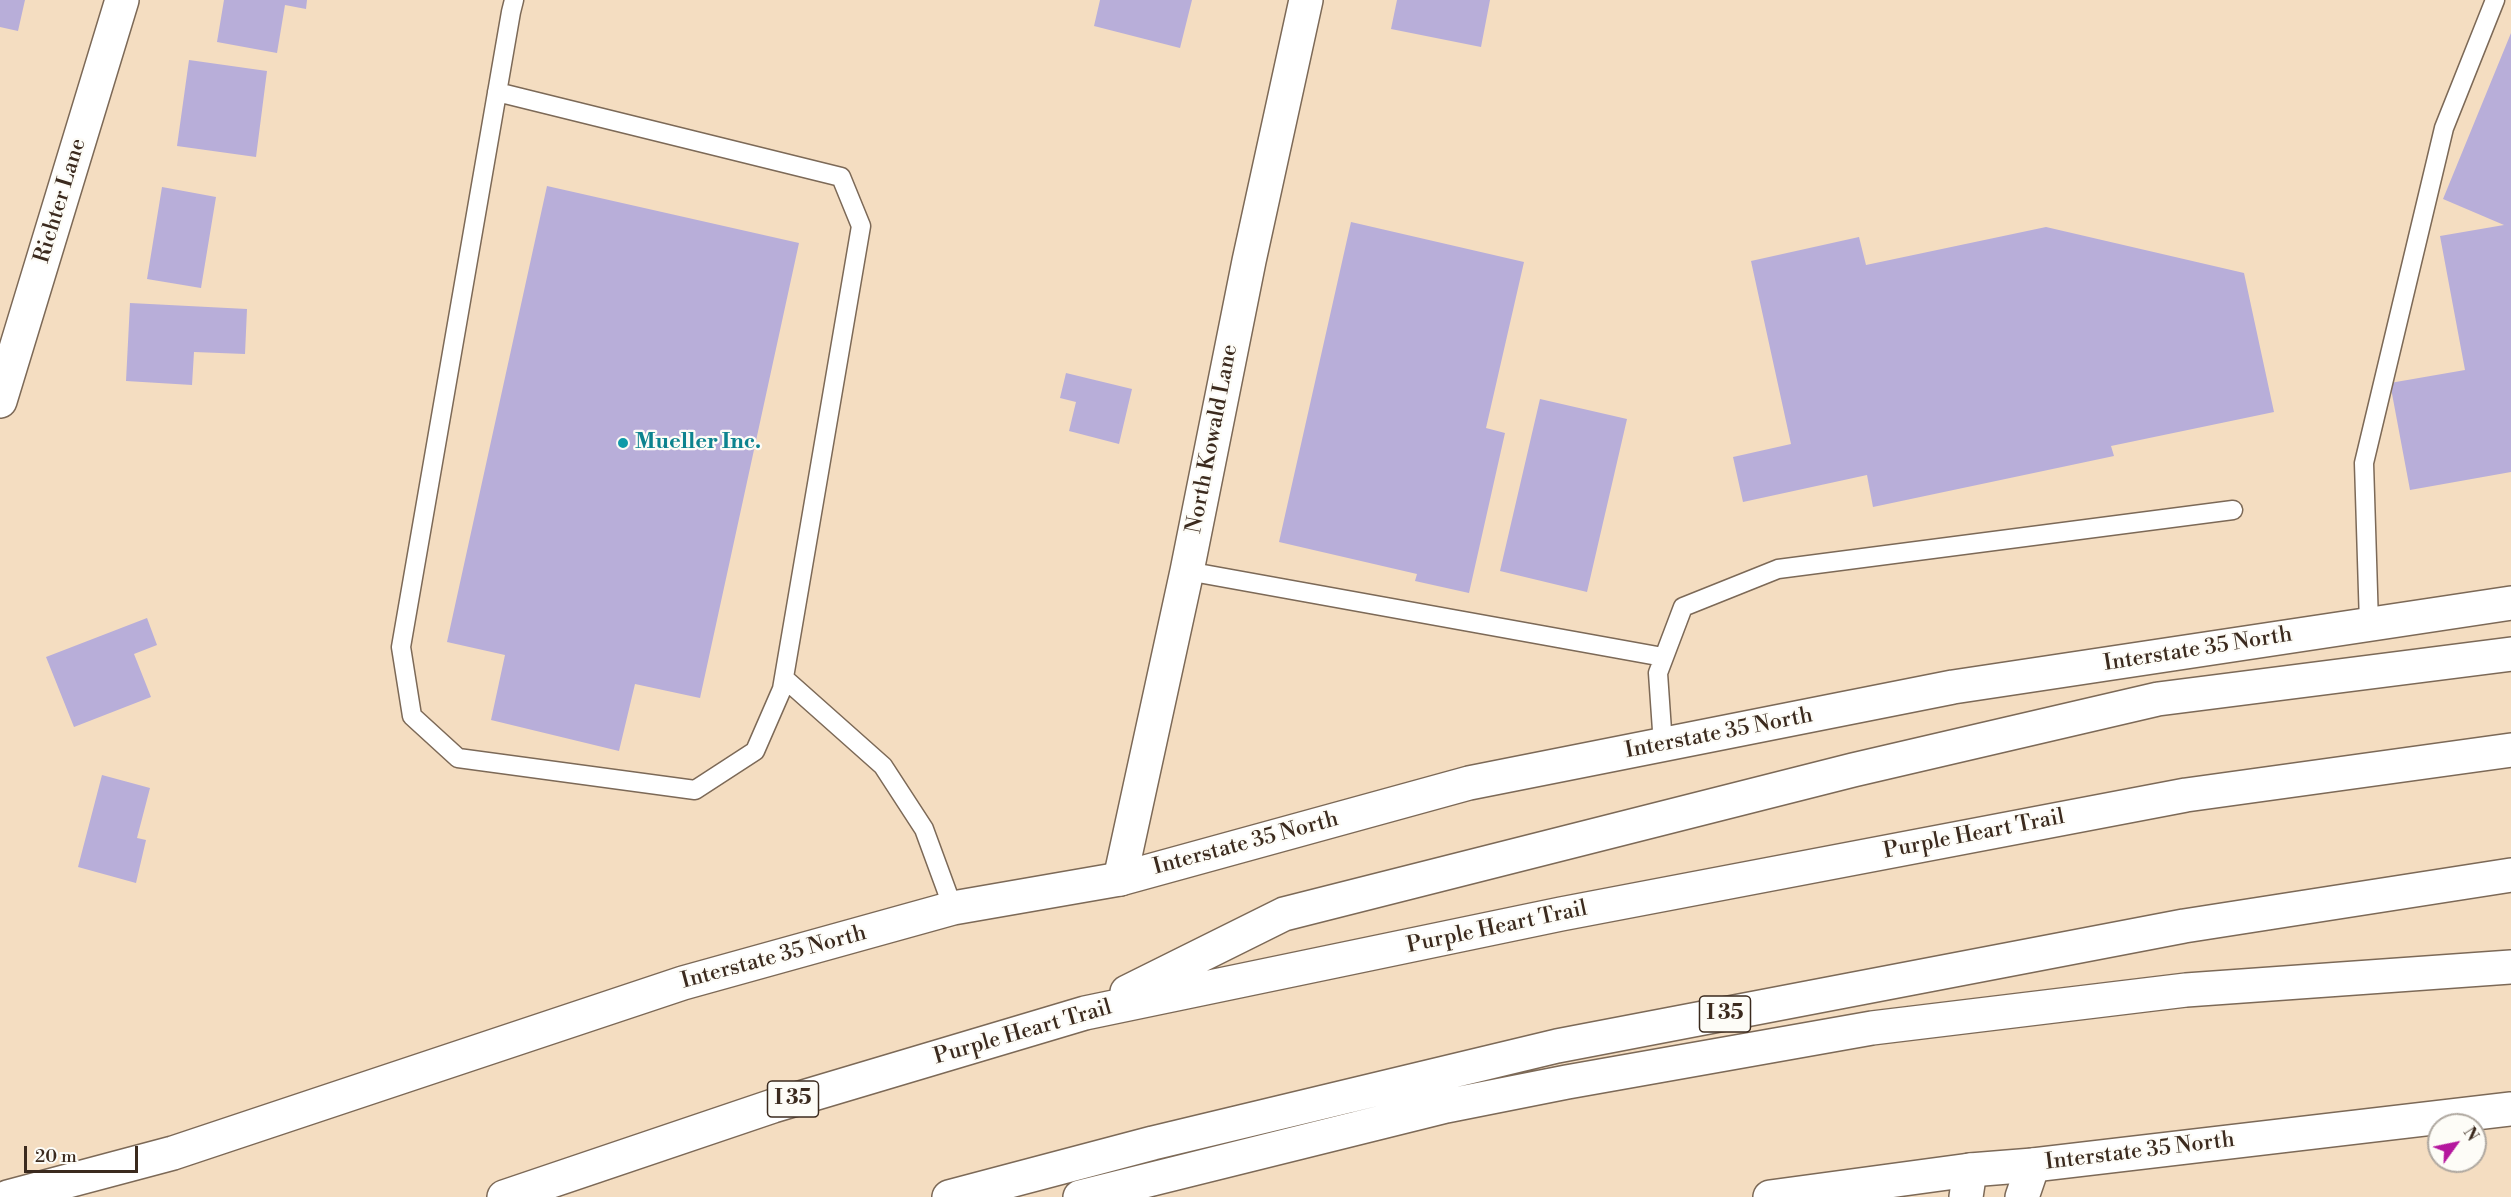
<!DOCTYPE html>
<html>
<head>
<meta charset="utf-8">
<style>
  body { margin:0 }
  #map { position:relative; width:2511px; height:1197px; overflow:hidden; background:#f4ddc1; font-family:"Libre Bodoni",serif }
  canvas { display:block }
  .north { position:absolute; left:2427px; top:1113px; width:60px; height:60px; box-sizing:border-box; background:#fdfcf7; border:2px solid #afa8a0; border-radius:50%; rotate:57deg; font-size:16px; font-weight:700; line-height:24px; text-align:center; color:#3b2a1e }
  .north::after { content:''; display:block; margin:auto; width:21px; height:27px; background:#b5179e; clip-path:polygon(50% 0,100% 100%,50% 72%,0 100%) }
  .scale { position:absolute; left:24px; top:1146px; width:114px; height:27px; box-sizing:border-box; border:3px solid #3b2a1e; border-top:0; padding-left:8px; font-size:18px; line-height:21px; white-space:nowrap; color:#3b2a1e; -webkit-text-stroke:4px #fdfcf7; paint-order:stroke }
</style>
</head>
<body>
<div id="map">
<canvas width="2511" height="1197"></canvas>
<div class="north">N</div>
<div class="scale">20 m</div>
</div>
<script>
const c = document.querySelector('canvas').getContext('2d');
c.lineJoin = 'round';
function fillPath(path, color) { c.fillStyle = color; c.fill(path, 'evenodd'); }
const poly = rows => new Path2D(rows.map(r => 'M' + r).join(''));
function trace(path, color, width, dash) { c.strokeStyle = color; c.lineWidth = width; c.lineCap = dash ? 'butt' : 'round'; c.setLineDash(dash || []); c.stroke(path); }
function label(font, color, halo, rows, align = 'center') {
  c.font = font + ' "Libre Bodoni",serif'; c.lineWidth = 4.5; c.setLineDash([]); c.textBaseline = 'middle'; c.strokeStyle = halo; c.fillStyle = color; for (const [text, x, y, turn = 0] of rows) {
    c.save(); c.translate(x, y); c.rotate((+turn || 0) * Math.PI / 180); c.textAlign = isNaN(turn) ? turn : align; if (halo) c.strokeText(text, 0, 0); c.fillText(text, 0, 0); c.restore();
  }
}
fillPath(poly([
  [0,0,25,0,18,31,0,27],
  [224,0,307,0,306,9,285,5,277,53,217,42],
  [1100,0,1192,0,1180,48,1094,26],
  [1397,0,1490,0,1481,47,1391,29],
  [2511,33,2511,472,2410,490,2390,383,2465,370,2440,236,2504,225,2443,199],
  [189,60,267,71,256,157,177,146],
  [547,186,799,243,700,698,635,684,619,751,491,720,505,655,447,642],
  [162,187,216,197,201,288,147,279],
  [1351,222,1524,262,1486,428,1505,433,1469,593,1415,581,1417,574,1279,542],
  [2046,227,2244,273,2274,412,2111,446,2114,456,1873,507,1867,475,1743,502,1733,457,1791,444,1751,261,1859,237,1866,265],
  [130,303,247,309,245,354,194,352,192,385,126,381],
  [1066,373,1132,389,1119,444,1069,431,1076,402,1060,398],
  [1540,399,1627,419,1587,592,1500,571],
  [147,618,157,645,134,654,151,697,74,727,46,657],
  [102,775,150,788,137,838,146,840,136,883,78,867]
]), '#b8aed9');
const lane = poly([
  [497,92,841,177,861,226,782,689,755,751,695,790,458,758,412,716,401,647,511,12,514,0],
  [1187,571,1663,657],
  [2369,624,2364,463,2444,128,2495,0],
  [784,678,883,766,924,829,953,908],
  [1663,745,1658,673,1683,607,1778,569,2233,510]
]);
const street = poly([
  [0,401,122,0],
  [1120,879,1187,571,1249,261,1306,0],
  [1966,1197,1970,1170],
  [2022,1197,2033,1165]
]);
const secondary = poly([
  [8,1197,173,1153,683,983,953,908,1120,879,1469,783,1953,687,2511,603],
  [1770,1197,1970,1170,2033,1165,2511,1109]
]);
const highway = poly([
  [1127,992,1284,914,1853,770,2158,699,2511,654],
  [504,1197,773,1106,1085,1013,1561,914,2186,795,2511,750],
  [949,1197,1153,1143,1557,1046,2184,926,2511,875],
  [1080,1197,1446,1106,1567,1082,1872,1028,2186,990,2511,967]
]);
trace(lane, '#7c6957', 21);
trace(street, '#7c6957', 36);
trace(secondary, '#7c6957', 36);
trace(highway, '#7c6957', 36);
trace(lane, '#fff', 18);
trace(street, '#fff', 33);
trace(secondary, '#fff', 33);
trace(highway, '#fff', 33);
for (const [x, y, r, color] of [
  [623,443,6,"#0f9aa8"]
]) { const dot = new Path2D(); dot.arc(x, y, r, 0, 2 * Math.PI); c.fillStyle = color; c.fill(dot); trace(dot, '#fdfcf7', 2); }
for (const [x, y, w] of [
  [1725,1014,51],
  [793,1099,51]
]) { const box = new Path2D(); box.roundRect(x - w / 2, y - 18, w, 36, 4.5); c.fillStyle = '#fdfcf7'; c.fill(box); trace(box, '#3b2a1e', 1.5); }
label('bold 21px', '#3b2a1e', null, [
  ["I 35",1725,1014],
  ["I 35",793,1099]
]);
label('22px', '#3b2a1e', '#fdfcf7', [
  ["Richter Lane",61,201,-73],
  ["North Kowald Lane",1213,439,-79],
  ["Interstate 35 North",2198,650,-9],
  ["Interstate 35 North",1719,734,-11],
  ["Purple Heart Trail",1974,835,-11],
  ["Interstate 35 North",1246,844,-15],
  ["Purple Heart Trail",1497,928,-12],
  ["Interstate 35 North",774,958,-15],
  ["Purple Heart Trail",1023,1033,-16],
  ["Interstate 35 North",2140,1152,-7]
]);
label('bold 22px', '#0d838f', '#fdfcf7', [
  ["Mueller Inc.",635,443]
], 'left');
</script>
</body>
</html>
